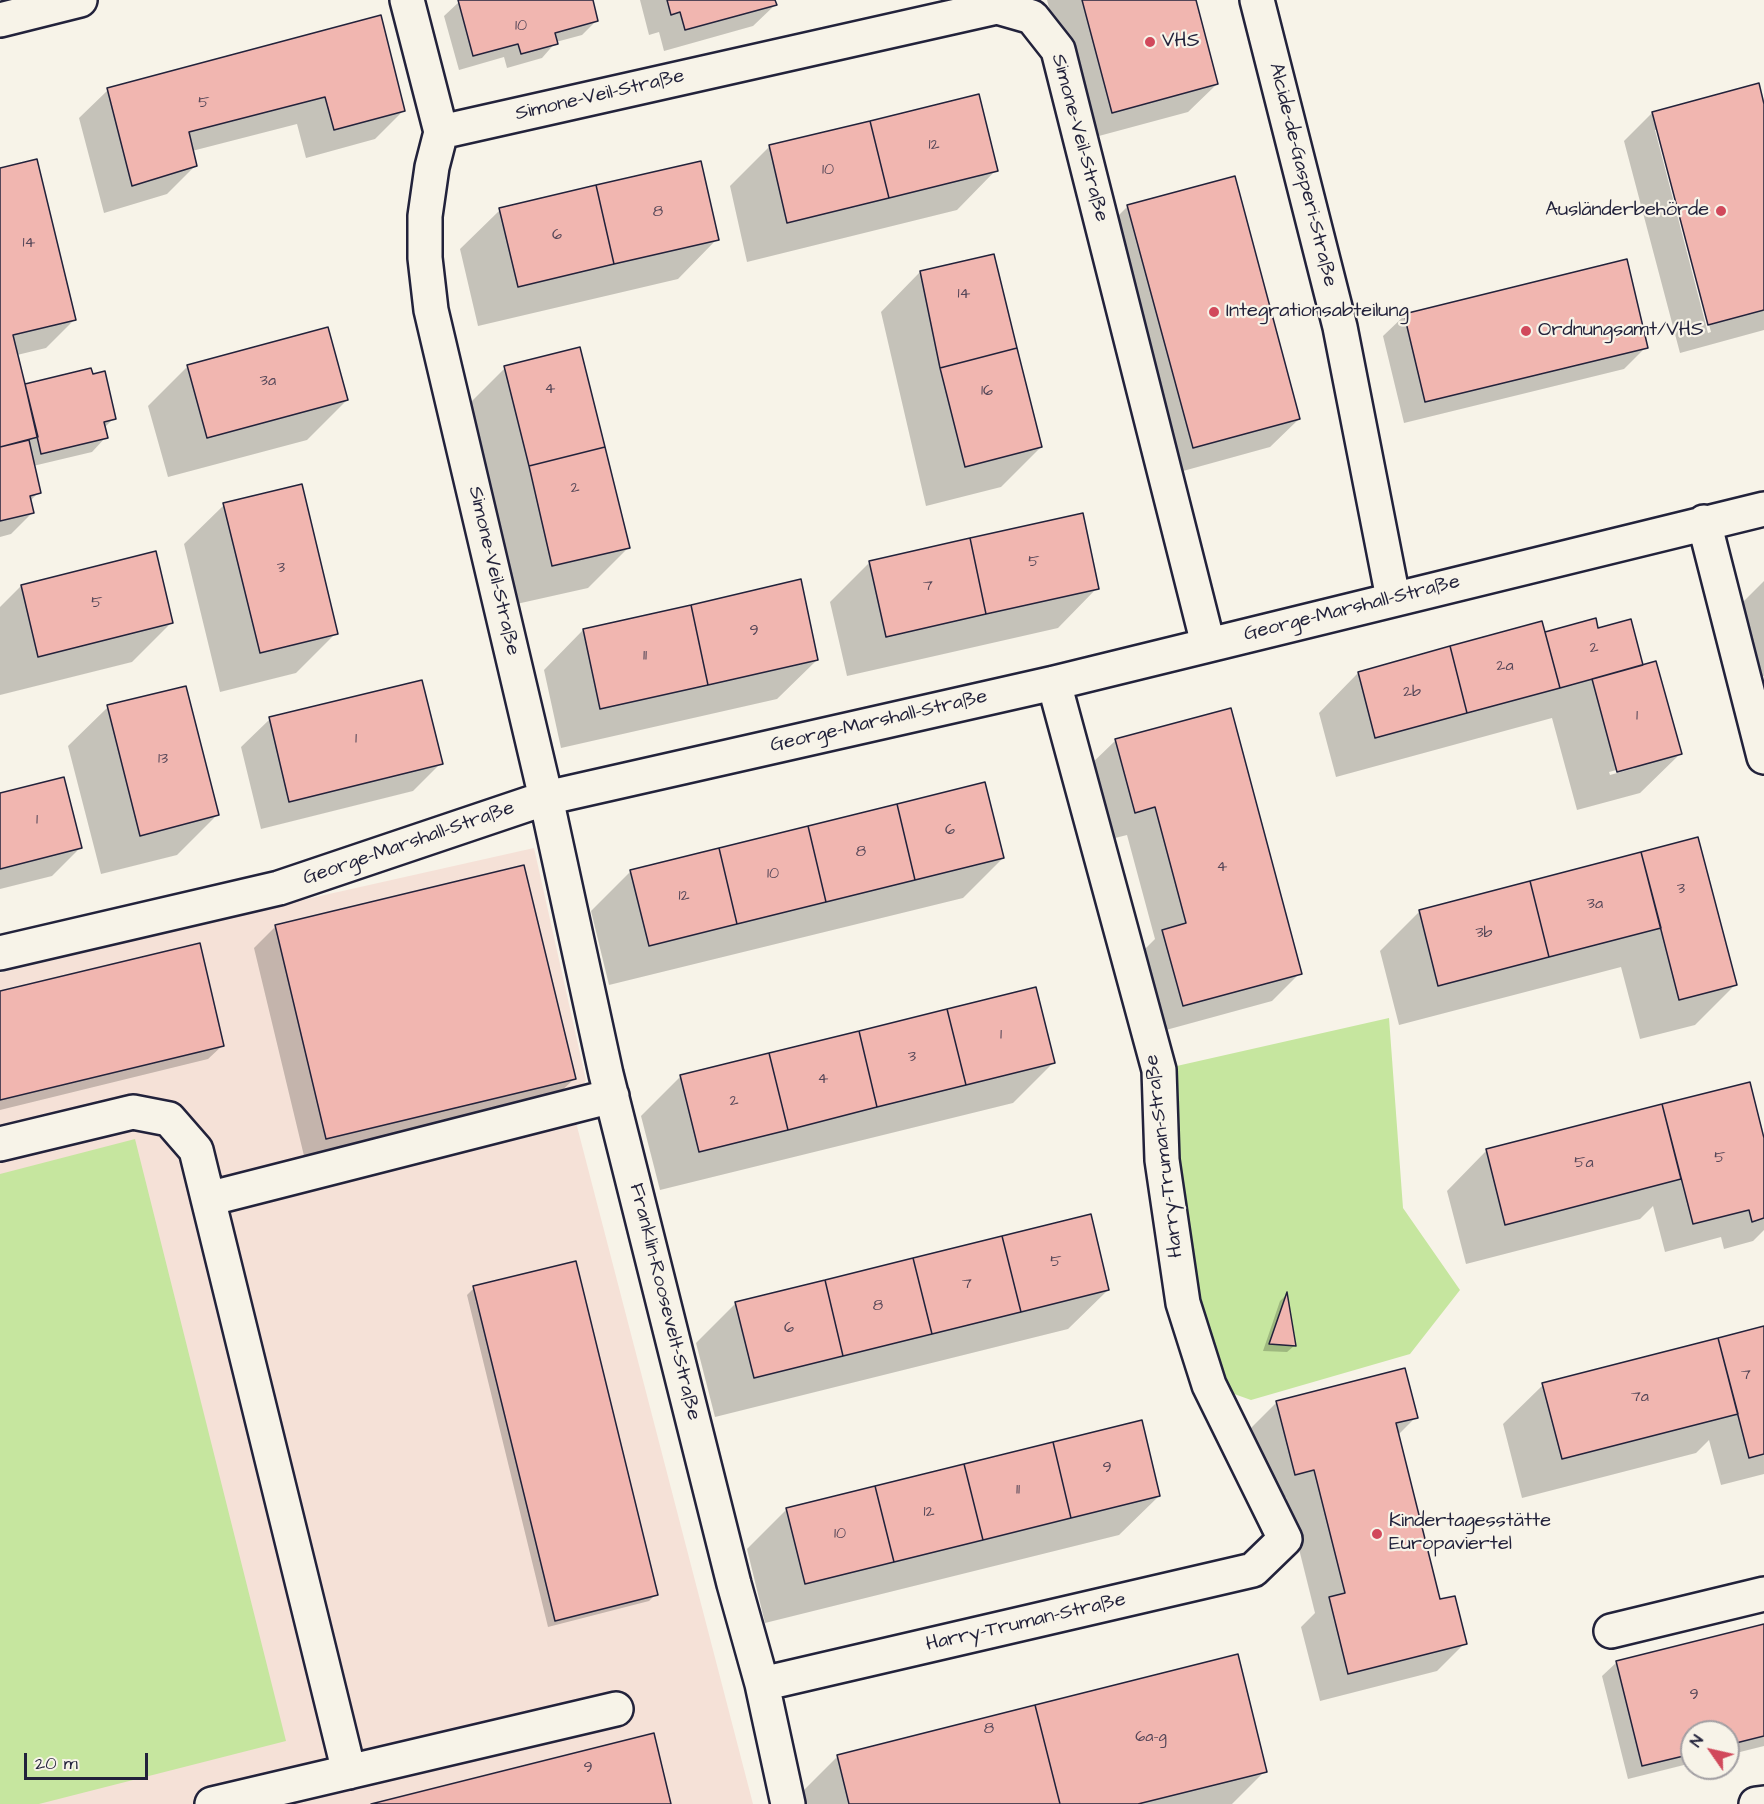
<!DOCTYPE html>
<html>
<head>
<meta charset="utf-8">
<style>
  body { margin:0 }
  #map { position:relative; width:1764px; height:1804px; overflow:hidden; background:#f7f3e8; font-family:"Architects Daughter",sans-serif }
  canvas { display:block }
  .north { position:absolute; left:1680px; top:1720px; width:60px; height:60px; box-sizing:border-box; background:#f7f3e8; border:2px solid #a29fa3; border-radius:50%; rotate:304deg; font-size:16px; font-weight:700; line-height:24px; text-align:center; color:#22223b }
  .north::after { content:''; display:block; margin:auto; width:21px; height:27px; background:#d1495b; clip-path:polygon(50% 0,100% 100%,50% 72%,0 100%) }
  .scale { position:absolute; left:24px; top:1753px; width:124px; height:27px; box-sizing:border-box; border:3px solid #22223b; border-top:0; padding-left:8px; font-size:18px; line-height:21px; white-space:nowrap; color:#22223b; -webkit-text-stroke:4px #f7f3e8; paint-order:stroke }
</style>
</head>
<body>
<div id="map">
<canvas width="1764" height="1804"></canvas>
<div class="north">N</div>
<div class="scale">20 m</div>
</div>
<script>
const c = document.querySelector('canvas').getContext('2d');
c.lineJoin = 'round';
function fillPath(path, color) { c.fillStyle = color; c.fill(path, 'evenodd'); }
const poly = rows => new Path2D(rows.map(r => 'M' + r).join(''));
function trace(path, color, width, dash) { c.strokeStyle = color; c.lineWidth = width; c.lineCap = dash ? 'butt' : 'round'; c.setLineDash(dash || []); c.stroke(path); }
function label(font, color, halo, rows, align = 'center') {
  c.font = font + ' "Architects Daughter",sans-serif'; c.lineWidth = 4.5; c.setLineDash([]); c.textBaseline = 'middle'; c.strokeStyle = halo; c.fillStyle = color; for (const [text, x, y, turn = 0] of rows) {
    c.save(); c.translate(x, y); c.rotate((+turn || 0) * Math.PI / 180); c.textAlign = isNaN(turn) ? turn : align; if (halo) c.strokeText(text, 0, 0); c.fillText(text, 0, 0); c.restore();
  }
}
fillPath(poly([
  [534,848,586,1080,572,1107,753,1804,0,1804,0,973,280,905]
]), '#f5e1d7');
fillPath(poly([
  [1389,1018,1403,1208,1460,1290,1410,1354,1251,1400,1209,1385,1159,1070],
  [135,1139,286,1741,39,1804,0,1804,0,1174]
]), '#c6e69f');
fillPath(poly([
  [464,0,591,0,597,20,582,35,556,42,542,58,507,68,504,57,459,70,444,16,459,2],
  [640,0,774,0,775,5,753,26,664,51,659,32,649,35],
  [1047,0,1194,0,1217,84,1188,112,1084,140],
  [380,17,403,111,375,139,306,158,297,124,192,151,195,166,167,194,104,213,79,118,108,90],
  [1764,110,1764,330,1680,353,1624,141,1652,113],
  [1655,130,1658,130,1711,332,1708,333],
  [769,147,996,170,957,210,747,262,730,186],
  [0,170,74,320,46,348,17,355,24,386,114,418,104,428,106,437,92,452,33,466,39,492,29,502,32,513,11,534,0,537],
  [1128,206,1299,419,1270,447,1165,476,1099,235],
  [500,210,717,239,678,279,478,326,460,249],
  [920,272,1041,447,1001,487,926,506,881,312],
  [1405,315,1646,347,1624,369,1404,423,1383,336],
  [188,366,347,400,307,440,168,477,148,406],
  [505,368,628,548,588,588,512,605,465,408],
  [224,505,336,633,296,673,220,692,184,544],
  [870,562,1097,588,1058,628,847,676,830,602],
  [1764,581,1764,676,1756,678,1738,607],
  [21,586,172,622,132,662,0,695,0,607],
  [1594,620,1597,630,1642,667,1680,754,1640,793,1577,810,1552,718,1336,777,1319,713,1358,673,1544,634],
  [1635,765,1635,768,1610,775,1609,772],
  [583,630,817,660,777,699,561,748,544,670],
  [108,707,217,815,177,855,101,874,68,746],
  [270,719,441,763,413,791,261,829,241,747],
  [1116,740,1300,973,1272,1001,1155,1033,1135,959,1155,939,1127,835,1107,840,1087,768],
  [0,795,80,848,52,876,0,889],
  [1697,839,1735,985,1695,1025,1640,1039,1621,967,1399,1025,1380,951,1419,912],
  [1003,858,963,898,609,985,591,911,631,871],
  [276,926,574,1079,552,1100,305,1160,254,948],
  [0,993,223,1045,208,1059,0,1110],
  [1053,1063,1013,1103,660,1190,641,1116,681,1076],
  [1749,1084,1764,1144,1764,1230,1753,1241,1724,1249,1721,1237,1665,1252,1653,1206,1640,1219,1466,1264,1447,1191,1486,1151],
  [474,1288,656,1594,649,1601,548,1627,467,1295],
  [1108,1290,1068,1329,715,1417,696,1343,736,1303],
  [1286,1295,1294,1346,1287,1352,1263,1351,1280,1301],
  [1764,1328,1764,1474,1721,1485,1709,1440,1696,1453,1522,1498,1503,1424,1543,1385],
  [1277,1402,1416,1417,1397,1436,1439,1601,1465,1643,1437,1671,1320,1701,1301,1627,1315,1613,1286,1497,1267,1502,1249,1430],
  [1159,1496,1119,1535,765,1623,747,1549,787,1509],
  [1764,1625,1764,1746,1728,1755,1728,1732,1692,1732,1692,1763,1628,1779,1602,1676,1617,1662],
  [838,1756,1265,1771,1232,1804,800,1804,798,1796]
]), '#0003');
const building = poly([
  [458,0,593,0,598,21,555,33,558,44,521,54,518,44,473,56,458,0],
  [667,0,775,0,777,5,685,30,680,12,671,15,667,0],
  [1082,0,1196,0,1218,84,1112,113,1082,0],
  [381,15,405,111,334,130,325,97,189,132,197,166,132,186,107,88,381,15],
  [1759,83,1764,104,1764,310,1708,325,1652,112,1759,83],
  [979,94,998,171,889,198,870,121,979,94],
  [870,121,889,198,787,223,769,145,870,121],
  [37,159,76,320,13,335,38,437,0,447,0,168,37,159],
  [701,161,719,240,614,264,596,185,701,161],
  [1235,176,1300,419,1193,448,1127,205,1235,176],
  [596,185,614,264,518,287,499,208,596,185],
  [994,254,1017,348,940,368,920,271,994,254],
  [1627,259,1648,348,1425,402,1404,314,1627,259],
  [328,327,348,400,207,438,187,365,328,327],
  [580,347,605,447,529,466,504,366,580,347],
  [1017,348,1042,447,965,467,940,368,1017,348],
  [91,368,93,374,105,371,116,419,104,422,108,438,41,454,25,384,91,368],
  [29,440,41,493,30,496,34,513,0,521,0,447,29,440],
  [605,447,630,548,552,566,529,466,605,447],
  [302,484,338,634,260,653,223,503,302,484],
  [1083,513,1099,589,986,614,970,538,1083,513],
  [970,538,986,614,886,637,869,561,970,538],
  [156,551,173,623,38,657,21,585,156,551],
  [801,579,818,660,708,685,691,605,801,579],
  [691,605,708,685,600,709,583,629,691,605],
  [1596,618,1598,628,1631,619,1643,665,1560,688,1545,632,1596,618],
  [1542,621,1560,688,1467,713,1450,646,1542,621],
  [1450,646,1467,713,1375,738,1358,672,1450,646],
  [1656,661,1682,754,1617,772,1592,679,1656,661],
  [422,680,443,764,289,802,269,717,422,680],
  [186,686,219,815,140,836,107,705,186,686],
  [1231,708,1302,974,1183,1006,1162,930,1186,923,1155,807,1135,813,1115,739,1231,708],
  [64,777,82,848,0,869,0,793,64,777],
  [985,782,1004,858,915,880,897,804,985,782],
  [897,804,915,880,826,902,808,826,897,804],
  [808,826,826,902,737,924,719,848,808,826],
  [1698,837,1737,985,1679,1000,1641,852,1698,837],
  [719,848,737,924,649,946,630,870,719,848],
  [1641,852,1661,928,1549,957,1530,881,1641,852],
  [524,865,576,1079,326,1139,275,925,524,865],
  [1530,881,1549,957,1438,986,1419,910,1530,881],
  [200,943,224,1046,0,1100,0,991,200,943],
  [1036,987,1055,1063,966,1085,947,1009,1036,987],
  [947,1009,966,1085,877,1107,859,1031,947,1009],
  [859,1031,877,1107,788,1130,769,1053,859,1031],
  [769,1053,788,1130,699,1152,680,1075,769,1053],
  [1750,1082,1764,1138,1764,1218,1752,1222,1749,1210,1693,1224,1662,1104,1750,1082],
  [1662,1104,1681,1179,1505,1225,1486,1149,1662,1104],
  [1091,1214,1109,1290,1021,1312,1002,1236,1091,1214],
  [1002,1236,1021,1312,932,1334,913,1258,1002,1236],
  [913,1258,932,1334,843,1356,825,1280,913,1258],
  [576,1261,658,1595,555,1621,473,1286,576,1261],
  [825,1280,843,1356,754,1378,735,1302,825,1280],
  [1287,1292,1296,1346,1269,1344,1287,1292],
  [1764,1326,1764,1454,1749,1458,1718,1338,1764,1326],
  [1718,1338,1738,1414,1562,1459,1542,1383,1718,1338],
  [1405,1368,1418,1418,1396,1423,1440,1599,1455,1596,1467,1644,1348,1674,1329,1597,1345,1593,1314,1470,1295,1475,1276,1401,1405,1368],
  [1142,1420,1160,1496,1071,1518,1053,1442,1142,1420],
  [1053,1442,1071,1518,983,1540,964,1464,1053,1442],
  [964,1464,983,1540,894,1562,875,1486,964,1464],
  [875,1486,894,1562,805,1584,786,1508,875,1486],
  [1764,1624,1764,1736,1728,1745,1728,1732,1692,1732,1692,1754,1642,1766,1616,1661,1764,1624],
  [1238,1654,1267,1772,1138,1804,1060,1804,1035,1705,1238,1654],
  [1035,1705,1060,1804,849,1804,837,1755,1035,1705],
  [654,1733,671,1804,371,1804,654,1733]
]);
fillPath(building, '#f1b6b0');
trace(building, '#22223b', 1.5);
const minor = poly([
  [407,0,441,132,432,167,425,216,425,258,431,310,546,798,606,1074,734,1584,762,1684,788,1804],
  [1257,0,1340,327,1393,598],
  [0,20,80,0],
  [441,132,997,7,1032,17,1058,50,1208,644],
  [1704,522,1764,757],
  [0,953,279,888,546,798,1054,683,1764,509],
  [0,1144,133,1112,169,1119,196,1150,349,1772],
  [208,1199,612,1096],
  [1611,1631,1764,1594],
  [762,1684,1253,1570,1285,1539,1209,1385,1183,1303,1162,1160,1159,1070,1054,683],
  [212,1804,616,1709],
  [1756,1804,1764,1803]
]);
trace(minor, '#22223b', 38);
trace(minor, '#f7f3e8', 33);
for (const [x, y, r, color] of [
  [1150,42,6,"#d1495b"],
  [1721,211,6,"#d1495b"],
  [1214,312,6,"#d1495b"],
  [1526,331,6,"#d1495b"],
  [1377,1534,6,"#d1495b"]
]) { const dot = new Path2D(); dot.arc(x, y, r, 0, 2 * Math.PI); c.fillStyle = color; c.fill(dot); trace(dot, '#f7f3e8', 2); }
label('16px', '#564758', null, [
  ["10",521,27],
  ["5",204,104],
  ["12",934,146],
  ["10",828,171],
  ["8",658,213],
  ["6",557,236],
  ["14",29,244],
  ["14",964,295],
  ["3a",268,382],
  ["4",550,390],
  ["16",987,392],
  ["2",575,489],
  ["5",1034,563],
  ["3",281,569],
  ["7",928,587],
  ["5",97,604],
  ["9",754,632],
  ["2",1594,649],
  ["11",645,657],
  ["2a",1505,667],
  ["2b",1412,693],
  ["1",1637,717],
  ["1",356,740],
  ["13",163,760],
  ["1",37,821],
  ["6",950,831],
  ["8",861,853],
  ["4",1222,868],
  ["10",773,875],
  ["3",1681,890],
  ["12",684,897],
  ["3a",1595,905],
  ["3b",1484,934],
  ["1",1001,1036],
  ["3",912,1058],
  ["4",823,1080],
  ["2",734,1102],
  ["5",1720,1159],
  ["5a",1584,1164],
  ["5",1056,1263],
  ["7",967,1285],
  ["8",878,1307],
  ["6",789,1329],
  ["7",1746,1376],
  ["7a",1640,1398],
  ["9",1107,1469],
  ["11",1018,1491],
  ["12",929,1513],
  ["10",840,1535],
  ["9",1694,1696],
  ["8",989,1730],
  ["6a-g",1151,1738],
  ["9",588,1769]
]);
label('20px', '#22223b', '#f7f3e8', [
  ["VHS",1162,42],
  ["Ausländerbehörde",1709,211,"right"],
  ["Integrationsabteilung",1226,312],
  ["Ordnungsamt/VHS",1538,331],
  ["Kindertagesstätte",1389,1522],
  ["Europaviertel",1389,1545]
], 'left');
label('20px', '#22223b', '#f7f3e8', [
  ["Simone-Veil-Straße",600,96,-13],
  ["Simone-Veil-Straße",1079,138,75],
  ["Alcide-de-Gasperi-Straße",1302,175,76],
  ["Simone-Veil-Straße",493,571,77],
  ["George-Marshall-Straße",1352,609,-14],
  ["George-Marshall-Straße",879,722,-13],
  ["George-Marshall-Straße",409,844,-19],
  ["Harry-Truman-Straße",1165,1156,-97],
  ["Franklin-Roosevelt-Straße",664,1302,76],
  ["Harry-Truman-Straße",1026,1623,-13]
]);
</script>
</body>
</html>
